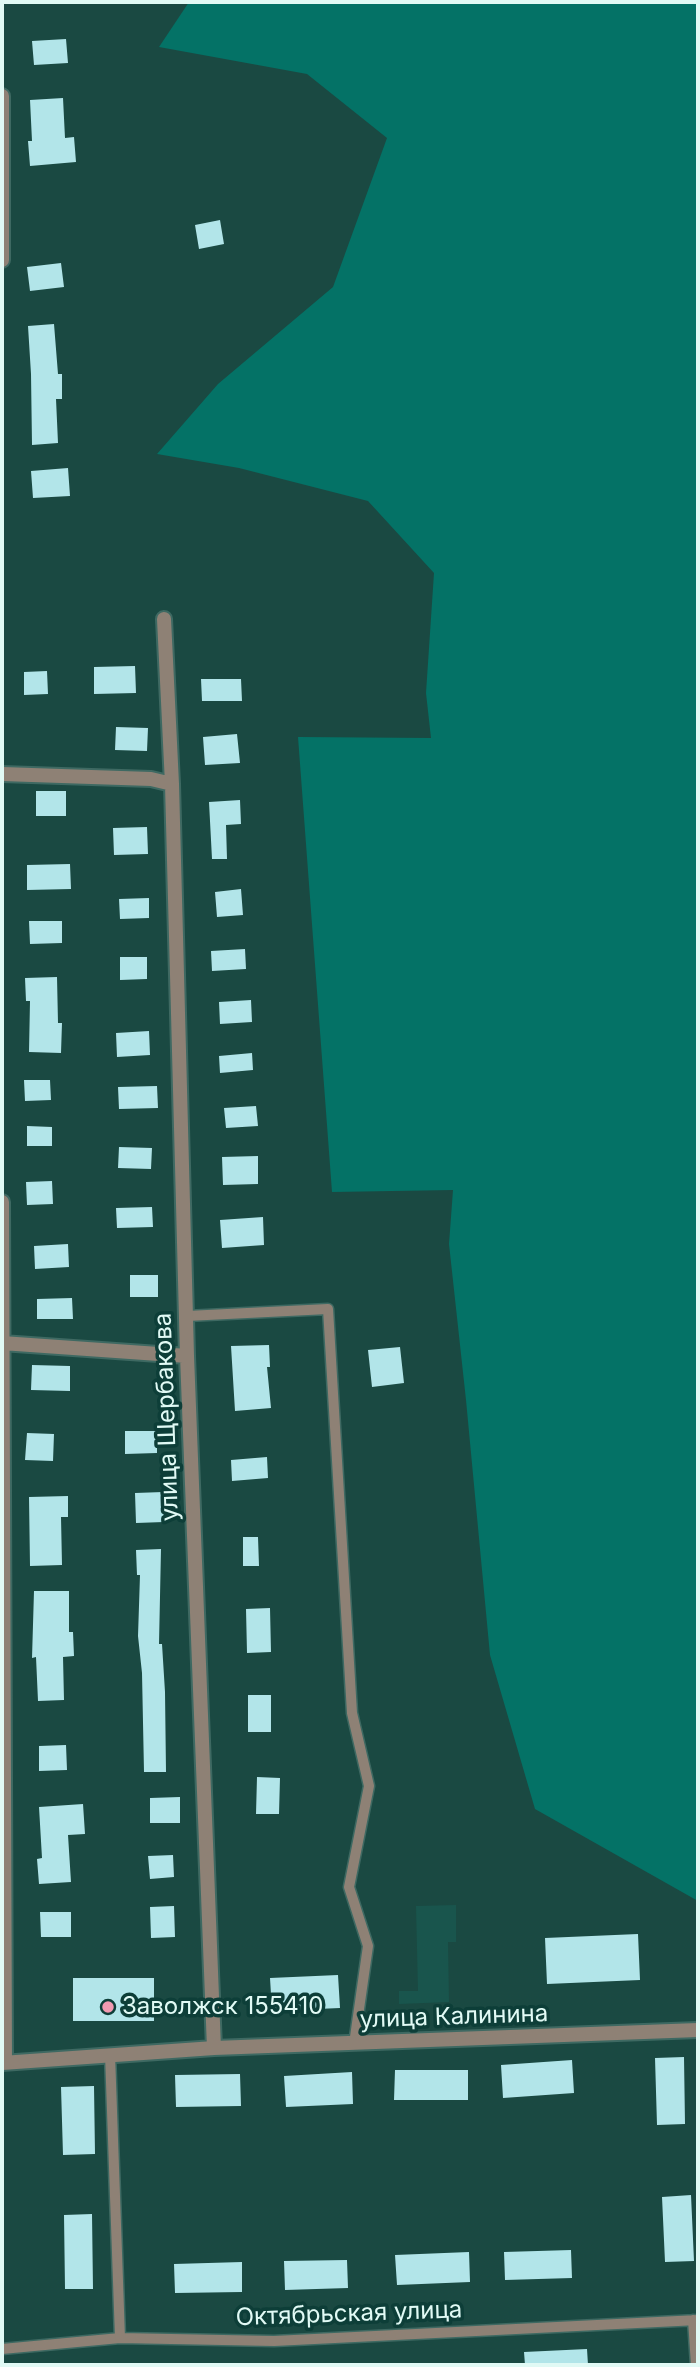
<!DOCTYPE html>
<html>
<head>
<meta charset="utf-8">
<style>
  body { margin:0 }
  #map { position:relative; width:700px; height:2367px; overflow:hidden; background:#1a4942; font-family:Inter,sans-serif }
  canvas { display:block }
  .frame { position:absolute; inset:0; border:4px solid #e1faf5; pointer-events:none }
</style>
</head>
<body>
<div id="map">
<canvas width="700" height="2367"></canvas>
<div class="frame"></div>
</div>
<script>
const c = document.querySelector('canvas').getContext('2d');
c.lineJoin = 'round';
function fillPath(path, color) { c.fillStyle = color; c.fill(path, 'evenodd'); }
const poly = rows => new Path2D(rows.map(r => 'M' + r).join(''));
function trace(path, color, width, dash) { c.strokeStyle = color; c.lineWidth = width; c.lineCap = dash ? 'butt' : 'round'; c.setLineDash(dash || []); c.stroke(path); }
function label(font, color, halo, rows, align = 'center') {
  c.font = font + ' Inter,sans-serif'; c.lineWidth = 7; c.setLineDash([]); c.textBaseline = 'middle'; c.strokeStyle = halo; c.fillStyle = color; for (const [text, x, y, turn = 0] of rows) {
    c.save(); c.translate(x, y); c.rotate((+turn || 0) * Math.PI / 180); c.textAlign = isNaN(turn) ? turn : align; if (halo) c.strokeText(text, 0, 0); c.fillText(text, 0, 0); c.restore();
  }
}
fillPath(poly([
  [456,1905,456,1942,448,1942,449,2002,399,2004,399,1991,418,1991,416,1906]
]), '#19554d');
fillPath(poly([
  [189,2,698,2,698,1901,535,1809,490,1655,466,1400,449,1244,453,1190,332,1192,298,737,431,738,426,693,434,573,368,501,239,468,157,454,218,384,333,287,387,138,307,74,159,47]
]), '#047266');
fillPath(poly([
  [66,39,68,63,34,65,32,41],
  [63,98,65,138,74,137,76,162,30,166,28,141,32,141,30,100],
  [220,220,224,244,199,249,195,225],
  [61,263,64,287,30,291,27,267],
  [54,324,58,374,62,374,62,399,56,399,58,443,32,445,31,374,28,326],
  [68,468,70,496,33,498,31,471],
  [135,666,136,693,94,694,94,667],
  [47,671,48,694,24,695,24,672],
  [201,679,241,679,242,701,202,701],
  [116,727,148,728,147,751,115,750],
  [237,734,240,763,205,765,203,737],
  [36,791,66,791,66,816,36,816],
  [240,800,241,824,226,825,227,859,212,859,209,802],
  [147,827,148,854,114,855,113,828],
  [70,864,71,889,27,890,27,865],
  [241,889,243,915,217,917,215,892],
  [149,898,149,918,120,919,119,899],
  [29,921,62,921,62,943,30,944],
  [245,949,246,969,212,971,211,951],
  [120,957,147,957,147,979,120,980],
  [57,977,58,1023,62,1023,61,1053,29,1052,30,1001,26,1001,25,978],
  [251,1000,252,1022,220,1024,219,1002],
  [149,1031,150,1055,117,1057,116,1033],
  [252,1053,253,1070,220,1073,219,1056],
  [24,1080,50,1080,51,1100,25,1101],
  [157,1086,158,1108,119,1109,118,1087],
  [256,1106,258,1126,226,1128,224,1108],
  [27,1126,52,1127,52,1146,27,1146],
  [119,1147,152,1148,151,1169,118,1168],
  [258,1156,258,1184,223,1185,222,1157],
  [52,1181,53,1204,27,1205,26,1182],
  [152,1207,153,1227,117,1228,116,1208],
  [263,1217,264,1245,222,1248,220,1220],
  [68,1244,69,1267,35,1269,34,1246],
  [130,1275,158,1275,158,1297,130,1297],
  [72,1298,73,1319,37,1319,37,1299],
  [269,1345,270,1367,267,1367,271,1408,235,1411,231,1346],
  [400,1347,404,1383,372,1387,368,1350],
  [32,1365,70,1366,70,1391,31,1390],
  [125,1431,157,1431,157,1453,125,1454],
  [27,1433,54,1434,53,1461,25,1460],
  [267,1457,268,1478,232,1481,231,1460],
  [163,1492,164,1522,136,1523,135,1493],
  [68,1496,68,1517,61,1517,62,1565,30,1566,29,1497],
  [243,1537,258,1537,259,1566,243,1566],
  [161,1549,159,1644,162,1644,165,1692,166,1772,144,1772,142,1673,138,1636,140,1575,137,1575,136,1550],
  [34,1591,69,1591,69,1632,73,1632,74,1656,63,1657,64,1700,38,1701,36,1657,32,1658],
  [270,1608,271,1652,247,1653,246,1609],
  [248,1695,271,1695,271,1732,248,1732],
  [66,1745,67,1770,39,1771,39,1746],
  [257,1777,280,1778,279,1814,256,1814],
  [180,1797,180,1823,150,1823,150,1798],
  [83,1804,85,1834,68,1835,71,1882,39,1884,37,1859,42,1858,39,1807],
  [173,1855,174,1877,150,1879,148,1856],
  [174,1906,175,1937,151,1938,150,1907],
  [40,1912,71,1912,71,1937,41,1937],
  [638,1934,640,1980,547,1984,545,1938],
  [338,1975,340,2008,272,2011,270,1978],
  [73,1978,154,1978,154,2021,73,2021],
  [684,2057,685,2124,657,2125,655,2058],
  [572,2060,574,2093,503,2098,501,2065],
  [395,2070,468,2070,468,2100,394,2100],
  [352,2072,353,2104,286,2107,284,2076],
  [240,2074,241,2106,176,2107,175,2075],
  [94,2086,95,2154,63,2155,61,2087],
  [691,2195,694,2261,665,2262,662,2197],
  [92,2214,93,2289,65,2289,64,2215],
  [571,2250,572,2278,505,2280,504,2252],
  [469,2252,470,2282,397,2285,395,2255],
  [347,2260,348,2288,285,2290,284,2261],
  [242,2262,242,2292,175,2293,174,2264],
  [587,2349,588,2365,525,2365,524,2352]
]), '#b2e5e9');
const lane = poly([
  [187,1316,328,1309,352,1713,369,1786,349,1887,368,1946,354,2044],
  [110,2054,120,2338],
  [693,2320,696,2365],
  [2,2349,120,2338,274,2341,698,2320]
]);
const street = poly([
  [2,96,2,260],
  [164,619,172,784,187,1356,214,2048],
  [2,774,151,779,172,784],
  [2,1202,5,2062],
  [2,1343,187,1356],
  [2,2063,214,2048,698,2030]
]);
trace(lane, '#3e6962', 13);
trace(street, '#3e6962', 18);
trace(lane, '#8e8175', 10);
trace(street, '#8e8175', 14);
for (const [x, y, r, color] of [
  [108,2007,7,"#f19ab1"]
]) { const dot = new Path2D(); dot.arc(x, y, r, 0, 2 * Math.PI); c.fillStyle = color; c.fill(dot); trace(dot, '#0d3e38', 2.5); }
label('24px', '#e1faf5', '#0d3e38', [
  ["улица Щербакова",167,1417,-92],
  ["улица Калинина",454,2017,-2],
  ["Октябрьская улица",349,2314,-2]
]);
label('24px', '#e1faf5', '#0d3e38', [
  ["Заволжск 155410",122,2007]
], 'left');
</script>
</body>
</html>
